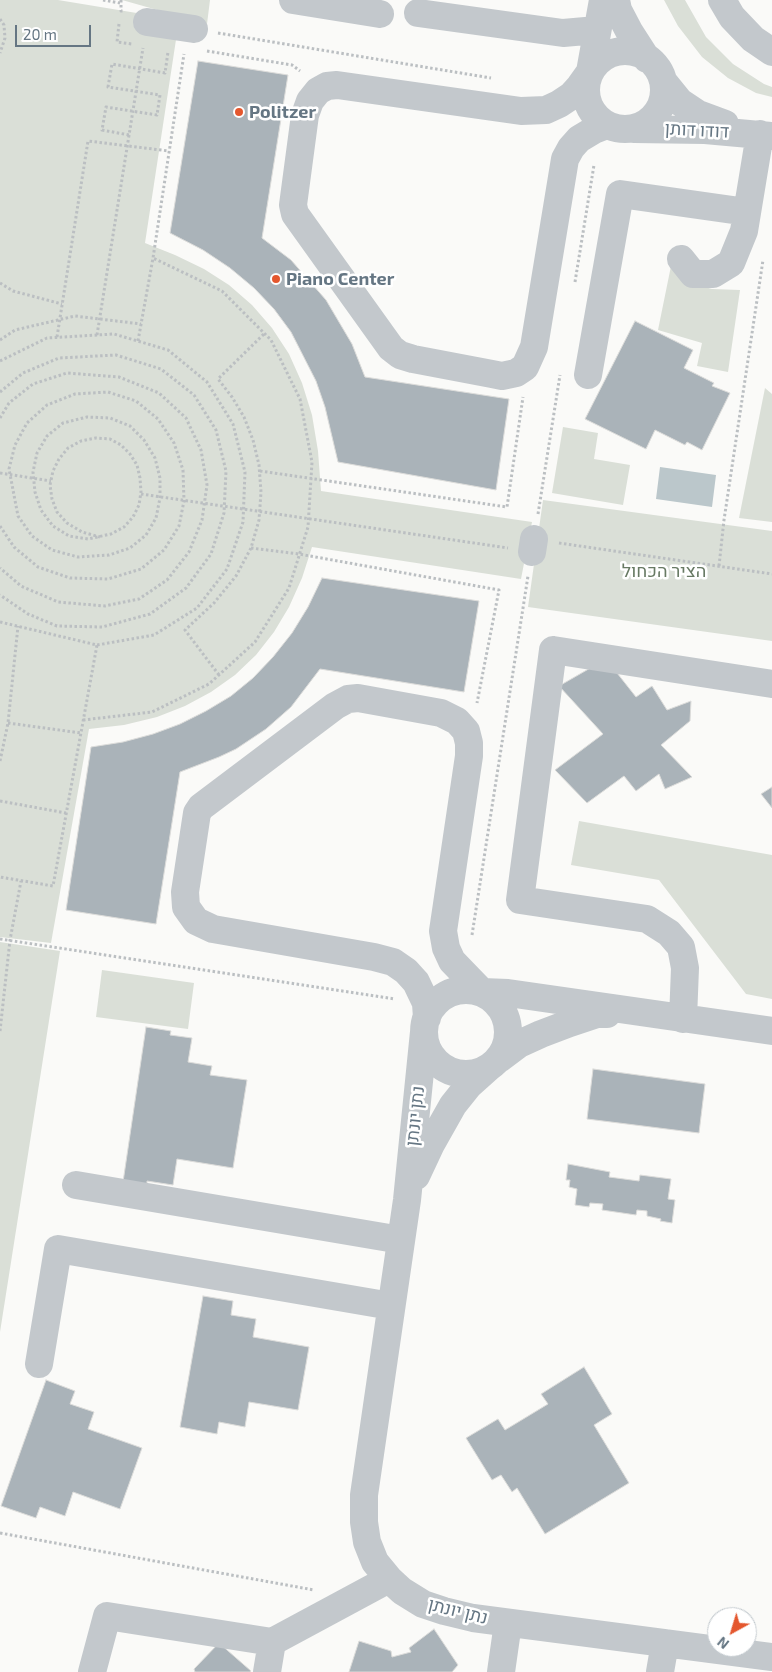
<!DOCTYPE html>
<html>
<head>
<meta charset="utf-8">
<style>
  body { margin:0 }
  #map { position:relative; width:772px; height:1672px; overflow:hidden; background:#fafaf8; font-family:"Exo 2",sans-serif }
  canvas { display:block }
  .north { position:absolute; left:707px; top:1607px; width:50px; height:50px; box-sizing:border-box; background:#fff; border:1px solid #c1c8cd; border-radius:50%; rotate:219deg; font-size:14px; font-weight:700; line-height:20px; text-align:center; color:#657683 }
  .north::after { content:''; display:block; margin:auto; width:18px; height:22px; background:#e4572e; clip-path:polygon(50% 0,100% 100%,50% 72%,0 100%) }
  .scale { position:absolute; left:15px; top:25px; width:76px; height:22px; box-sizing:border-box; border:2px solid #657683; border-top:0; padding-left:6px; font-size:15px; line-height:18px; white-space:nowrap; color:#657683; -webkit-text-stroke:4px #fff; paint-order:stroke }
</style>
</head>
<body>
<div id="map">
<canvas width="772" height="1672"></canvas>
<div class="north">N</div>
<div class="scale">20 m</div>
</div>
<script>
const c = document.querySelector('canvas').getContext('2d');
c.lineJoin = 'round';
function fillPath(path, color) { c.fillStyle = color; c.fill(path, 'evenodd'); }
const poly = rows => new Path2D(rows.map(r => 'M' + r).join(''));
function trace(path, color, width, dash) { c.strokeStyle = color; c.lineWidth = width; c.lineCap = dash ? 'butt' : 'round'; c.setLineDash(dash || []); c.stroke(path); }
function label(font, color, halo, rows, align = 'center') {
  c.font = font + ' "Exo 2",Heebo,sans-serif'; c.lineWidth = 5; c.setLineDash([]); c.textBaseline = 'middle'; c.strokeStyle = halo; c.fillStyle = color; for (const [text, x, y, turn = 0] of rows) {
    c.save(); c.translate(x, y); c.rotate((+turn || 0) * Math.PI / 180); c.textAlign = isNaN(turn) ? turn : align; if (halo) c.strokeText(text, 0, 0); c.fillText(text, 0, 0); c.restore();
  }
}
fillPath(poly([
  [0,0,58,0,179,20,145,243,175,255,204,269,229,285,252,305,272,328,289,354,302,383,312,415,318,451,321,491,532,522,521,579,312,547,302,578,289,607,274,632,256,655,235,675,211,692,185,706,157,717,124,725,89,729,51,943,0,937],
  [122,0,210,0,207,24],
  [664,0,685,0,706,37,733,64,764,84,772,87,772,97,756,93,728,78,702,57,678,26],
  [671,266,683,281,712,289,740,290,728,372,697,366,702,343,658,330],
  [765,388,772,394,772,522,739,518],
  [563,427,598,433,594,459,630,465,623,505,552,493],
  [543,500,772,531,772,641,528,607],
  [579,821,772,855,772,999,746,994,659,880,571,865],
  [0,942,60,951,0,1332],
  [102,970,194,983,188,1029,96,1017]
]), '#dadfd7');
fillPath(poly([
  [660,467,716,475,712,507,656,499]
]), '#bbc7cb');
const building = poly([
  [198,61,288,75,262,238,291,260,326,300,352,344,365,377,509,399,496,490,338,462,325,407,316,381,291,332,274,309,254,288,230,268,203,250,170,233,198,61],
  [635,321,693,350,684,368,714,383,712,386,730,393,702,450,687,442,685,445,655,430,646,449,585,419,635,321],
  [322,578,479,601,464,692,320,669,291,707,266,729,236,749,219,757,180,772,156,924,66,910,91,747,123,742,153,734,180,724,206,711,231,696,253,678,273,657,292,633,308,607,322,578],
  [606,659,636,697,652,686,667,710,691,701,690,721,661,745,692,777,665,789,659,774,636,791,624,776,587,803,555,770,603,734,559,686,606,659],
  [772,787,772,808,761,794,772,787],
  [146,1027,171,1031,170,1035,192,1038,188,1062,212,1066,210,1075,247,1080,233,1168,177,1159,173,1185,147,1181,147,1185,123,1182,146,1027],
  [593,1069,705,1084,699,1133,587,1119,593,1069],
  [568,1164,610,1172,609,1177,639,1181,640,1175,671,1179,668,1199,675,1200,672,1223,660,1221,661,1219,647,1216,647,1211,637,1210,636,1215,602,1210,603,1204,590,1203,589,1207,575,1205,577,1189,569,1187,570,1180,566,1180,568,1164],
  [203,1296,233,1301,231,1315,256,1319,253,1337,309,1347,298,1410,249,1402,245,1427,219,1422,217,1434,180,1427,203,1296],
  [584,1367,612,1414,594,1425,629,1483,545,1534,517,1488,512,1492,501,1475,492,1480,466,1438,498,1419,505,1430,548,1404,541,1394,584,1367],
  [46,1380,75,1391,70,1404,94,1412,88,1429,142,1448,120,1509,73,1492,65,1516,40,1507,36,1518,1,1506,46,1380],
  [434,1629,458,1665,452,1672,349,1672,359,1641,391,1651,392,1657,411,1652,409,1648,434,1629],
  [219,1643,251,1671,250,1672,195,1672,194,1669,219,1643]
]);
fillPath(building, '#aab3b9');
trace(building, '#dcdcda', 1);
trace(poly([
  [103,0,120,3],
  [121,0,121,11,124,11],
  [0,19,4,25,5,38,0,53],
  [119,24,117,42,132,44],
  [218,33,491,78],
  [207,51,292,65,300,71],
  [129,135,102,130,106,107,157,115,160,95,108,87,112,64,165,73,168,52],
  [575,282,594,165],
  [0,283,13,291,62,304],
  [97,335,143,48],
  [57,337,88,141,169,151],
  [0,340,15,330,75,316,141,324],
  [138,341,153,258,184,54],
  [0,361,47,338,114,334,168,350,207,382,233,424,245,472,243,522,227,569,197,608,154,635,97,645],
  [0,392,23,373,59,358,116,355,161,369,194,395,216,430,226,471,224,513,211,554,186,588,150,614,102,627,57,626,28,614,0,595],
  [0,418,9,403,33,384,67,373,119,377,159,393,186,418,201,450,207,485,202,520,189,552,167,580,139,599,105,606,58,602,21,586,0,568],
  [260,471,507,507,523,397],
  [0,473,51,481],
  [141,494,508,548],
  [538,514,560,375],
  [0,526,14,547,38,567,70,578,108,579,141,569,164,550,179,526,184,501,183,470,174,443,158,419,136,401,108,392,75,394,47,405,27,423,15,445,9,469,18,516,32,536,52,550,78,557,109,555,130,548,146,535,156,518,160,498,160,478,155,458,144,440,130,426,110,418,87,417,63,423,47,436,37,453,33,472,35,492,41,510,53,526,69,536,88,539,111,534,124,527,133,517,139,505,141,492,140,478,137,465,130,454,121,445,110,439,96,438,81,441,68,448,59,459,53,471,50,485,52,499,57,512,67,523,82,532,100,537],
  [559,543,772,574],
  [251,548,299,554,499,590,477,703],
  [719,566,724,520,763,260],
  [0,622,97,645,53,886,0,877],
  [219,675,185,630,214,603,236,576,251,548,259,520,261,492,259,465,253,440,244,417,232,397,218,379,264,334],
  [83,720,152,712,209,684,255,642,289,588,308,527,312,462,300,399,271,340,222,291,153,258],
  [8,723,81,733],
  [0,761,8,723,18,626],
  [0,801,66,813],
  [472,935,528,576],
  [0,939,395,999],
  [0,1031,10,940,21,881],
  [0,1533,314,1590]
]), '#bbbfc2', 3, [2.5, 2.5]);
trace(poly([
  [293,0,380,14],
  [603,0,590,72,580,86,571,96,559,104,546,110,521,111,337,85,327,86,318,91,310,101,305,115,293,205,295,214,391,348,400,355,413,359,492,374,502,376,516,373,525,367,534,347,565,159,571,148,579,139,594,130,607,125],
  [616,0,618,10,629,31,647,59],
  [722,0,732,17,753,39,772,52],
  [418,13,563,33,597,30],
  [147,22,194,29],
  '586 90a39 39 0 1 1 78 0a39 39 0 1 1-78 0Z',
  [663,81,680,102,698,114,725,124],
  [634,129,705,130,772,136],
  [681,259,693,274,713,274,731,263,744,231,760,134],
  [588,375,620,194,747,212],
  [532,552,534,539],
  '424 1032a42 42 0 1 1 84 0a42 42 0 1 1-84 0Z',
  [427,1018,426,1003,416,982,406,971,393,962,374,957,213,929,196,921,186,907,185,892,197,813,201,807,335,706,348,699,358,698,441,713,457,721,466,731,469,743,469,756,443,931,446,948,452,961,482,992,508,993,772,1031],
  [683,1019,685,968,681,947,669,933,647,919,520,900,553,650,772,684],
  [424,1032,407,1200,364,1495,364,1522,367,1542,375,1562,389,1579,402,1591,423,1604,444,1611,473,1618,772,1657],
  [499,1059,519,1044,541,1034,570,1023,597,1014,607,1014],
  [416,1176,431,1144,453,1105,469,1085,488,1068],
  [76,1185,401,1240],
  [39,1364,58,1249,391,1306],
  [92,1672,107,1616,272,1642,389,1579],
  [267,1672,272,1642],
  [501,1672,508,1623],
  [660,1672,665,1643]
]), '#c3c8cc', 28);
for (const [x, y, r, color] of [
  [239,112,5,"#e4572e"],
  [276,279,5,"#e4572e"]
]) { const dot = new Path2D(); dot.arc(x, y, r, 0, 2 * Math.PI); c.fillStyle = color; c.fill(dot); trace(dot, '#fff', 2); }
label('bold 18px', '#657683', '#fff', [
  ["Politzer",249,112],
  ["Piano Center",286,279]
], 'left');
label('18px', '#657683', '#fff', [
  ["דודו דותן",697,130,3],
  ["נתן יונתן",415,1116,-84],
  ["נתן יונתן",458,1611,14]
]);
label('18px', '#687a64', '#fff', [
  ["הציר הכחול",664,571]
]);
</script>
</body>
</html>
